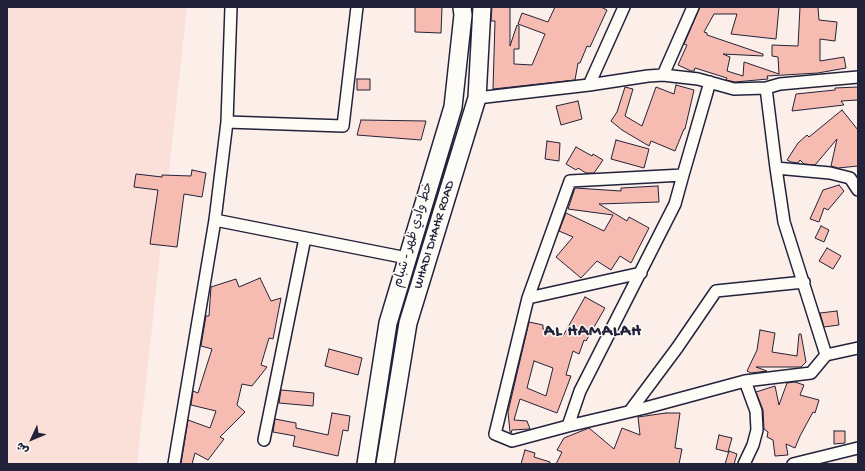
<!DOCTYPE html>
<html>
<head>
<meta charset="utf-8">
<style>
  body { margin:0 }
  #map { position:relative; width:865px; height:471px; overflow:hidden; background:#fcefe9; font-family:"Gochi Hand","Playpen Sans Arabic",sans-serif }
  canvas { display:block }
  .frame { position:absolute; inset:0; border:8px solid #22223b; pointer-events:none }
  .north { position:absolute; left:12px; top:419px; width:40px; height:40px; -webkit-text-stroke:3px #fdfcf7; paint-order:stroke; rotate:226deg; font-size:11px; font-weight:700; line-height:16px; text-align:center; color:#22223b }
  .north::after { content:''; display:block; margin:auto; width:14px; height:18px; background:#22223b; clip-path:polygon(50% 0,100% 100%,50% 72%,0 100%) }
</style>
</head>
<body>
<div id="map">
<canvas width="865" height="471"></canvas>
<div class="frame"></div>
<div class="north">ش</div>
</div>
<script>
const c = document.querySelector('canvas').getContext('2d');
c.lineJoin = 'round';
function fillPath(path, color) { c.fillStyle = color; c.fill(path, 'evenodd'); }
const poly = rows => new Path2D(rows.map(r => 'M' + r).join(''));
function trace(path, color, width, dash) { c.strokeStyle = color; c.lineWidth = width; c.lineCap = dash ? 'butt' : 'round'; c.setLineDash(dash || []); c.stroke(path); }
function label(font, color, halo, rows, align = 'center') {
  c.font = font + ' "Gochi Hand","Playpen Sans Arabic",sans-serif'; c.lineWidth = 3; c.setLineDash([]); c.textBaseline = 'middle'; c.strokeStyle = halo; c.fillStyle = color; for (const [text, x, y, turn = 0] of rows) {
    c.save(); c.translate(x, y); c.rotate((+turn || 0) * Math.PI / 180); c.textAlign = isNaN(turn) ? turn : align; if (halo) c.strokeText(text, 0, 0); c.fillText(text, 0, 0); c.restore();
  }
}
fillPath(poly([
  [7,7,187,7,137,464,7,464]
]), '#fae0d8');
const building = poly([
  [415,7,442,7,441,33,415,32,415,7],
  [492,7,510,7,510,46,517,25,519,26,519,49,514,49,514,64,532,65,545,34,518,24,522,13,548,22,555,7,601,7,607,10,590,47,587,46,580,63,578,63,575,80,493,89,495,21,491,21,492,7],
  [700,7,779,7,776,39,731,34,737,14,714,14,704,32,707,33,707,35,763,54,763,56,723,54,730,57,727,71,743,76,744,62,779,74,778,57,772,56,772,45,798,46,800,7,818,7,819,20,837,22,835,41,820,39,820,61,844,57,846,68,818,73,767,76,768,79,735,82,726,80,727,78,695,68,694,71,691,71,678,65,687,45,684,44,700,7],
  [357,79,370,79,370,90,357,90,357,79],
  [676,85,694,90,685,129,684,129,675,151,651,141,649,146,622,130,611,121,617,112,625,87,633,89,625,116,642,126,656,87,674,94,676,85],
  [858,87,858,100,841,101,844,105,792,111,796,94,835,90,835,88,858,87],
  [578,101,582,119,561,125,556,106,578,101],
  [842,110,858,130,858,166,838,168,831,166,837,139,815,165,804,164,800,160,798,163,791,162,787,160,798,143,807,135,809,137,842,110],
  [361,120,426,121,421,140,357,135,361,120],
  [616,140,649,149,644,168,611,159,616,140],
  [547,141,560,143,559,161,545,159,547,141],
  [576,147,592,156,593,154,603,160,594,173,586,173,578,168,576,170,566,164,576,147],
  [192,170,206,173,202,197,184,194,177,247,150,244,158,190,134,187,136,174,162,177,162,175,191,176,192,170],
  [839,185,844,191,828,210,824,208,819,222,810,219,823,190,839,185],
  [658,186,659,202,599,204,627,221,629,217,649,228,631,263,620,256,611,270,597,261,581,278,556,257,573,237,559,231,566,213,604,231,613,215,568,209,575,188,621,191,621,188,658,186],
  [821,226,829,230,824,242,815,238,821,226],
  [827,248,841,256,833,269,819,261,827,248],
  [260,278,271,301,281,298,273,339,269,338,261,365,267,367,252,386,242,384,237,405,245,412,220,437,224,439,208,460,195,453,192,464,181,464,188,420,210,428,216,411,191,405,193,391,198,393,212,349,201,346,206,316,209,316,211,287,236,279,239,287,260,278],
  [585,297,605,308,586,341,584,340,579,354,573,351,566,375,571,376,557,413,520,399,514,420,527,421,530,429,512,430,511,433,510,432,508,412,529,322,543,325,543,329,563,336,585,297],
  [534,361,553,368,546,396,527,388,534,361],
  [837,311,839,325,824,327,820,313,837,311],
  [760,330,775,333,772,352,797,356,799,334,801,334,806,362,801,367,756,367,767,371,751,373,747,371,757,350,760,330],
  [329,349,362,358,358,375,325,366,329,349],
  [795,382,804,385,800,395,819,400,815,413,813,412,800,436,795,448,786,444,788,455,775,456,773,440,767,437,768,432,764,429,763,410,756,392,775,386,779,405,787,383,795,382],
  [281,390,314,393,313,406,279,403,281,390],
  [332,413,350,416,348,431,343,430,338,456,293,446,295,436,273,432,275,419,296,423,296,428,328,435,332,413],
  [666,413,680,413,675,448,682,449,679,464,556,464,562,452,557,450,564,438,589,428,614,449,622,428,640,435,638,417,666,413],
  [834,431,845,431,845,443,834,444,834,431],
  [719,435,732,438,728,452,716,449,719,435],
  [525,450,535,453,534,457,550,462,550,464,521,464,525,450],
  [729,451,737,454,734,464,725,464,729,451]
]);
fillPath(building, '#f7bcb1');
trace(building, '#22223b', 1);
const street = poly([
  [663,75,693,7],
  [589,85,624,7],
  [477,98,589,85,648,76,663,75,698,79,734,89,766,88,780,84,858,77],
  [227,122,343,126,357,7],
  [776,168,830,173,850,178,858,190],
  [683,175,570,181,528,298,495,434,512,441,568,426,580,391,675,204,683,175,710,82],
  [215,220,407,258],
  [528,298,641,273],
  [826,355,858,348],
  [630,411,677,348,716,291,804,282],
  [568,426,645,408,745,381,811,373,826,355,784,222,776,168,766,88],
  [264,440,305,238],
  [174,464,215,220,227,122,231,7],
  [744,464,753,445,757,430,756,411,745,381],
  [793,464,858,448]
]);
const primary = poly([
  [366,464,388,323,453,107,463,15,462,7],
  [385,464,408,323,477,98,482,7]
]);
trace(street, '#22223b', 14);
trace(primary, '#22223b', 20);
trace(street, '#fdfcf7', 11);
trace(primary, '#fdfcf7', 17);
label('13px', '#22223b', '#fdfcf7', [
  ["خط وادي ظهر - شبام",414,235,-73],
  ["WHADI DHAHR ROAD",435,235,-73]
]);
c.letterSpacing = '1px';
label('bold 17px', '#22223b', '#fdfcf7', [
  ["AL HAMALAH",593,332]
]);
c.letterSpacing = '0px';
</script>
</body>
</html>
